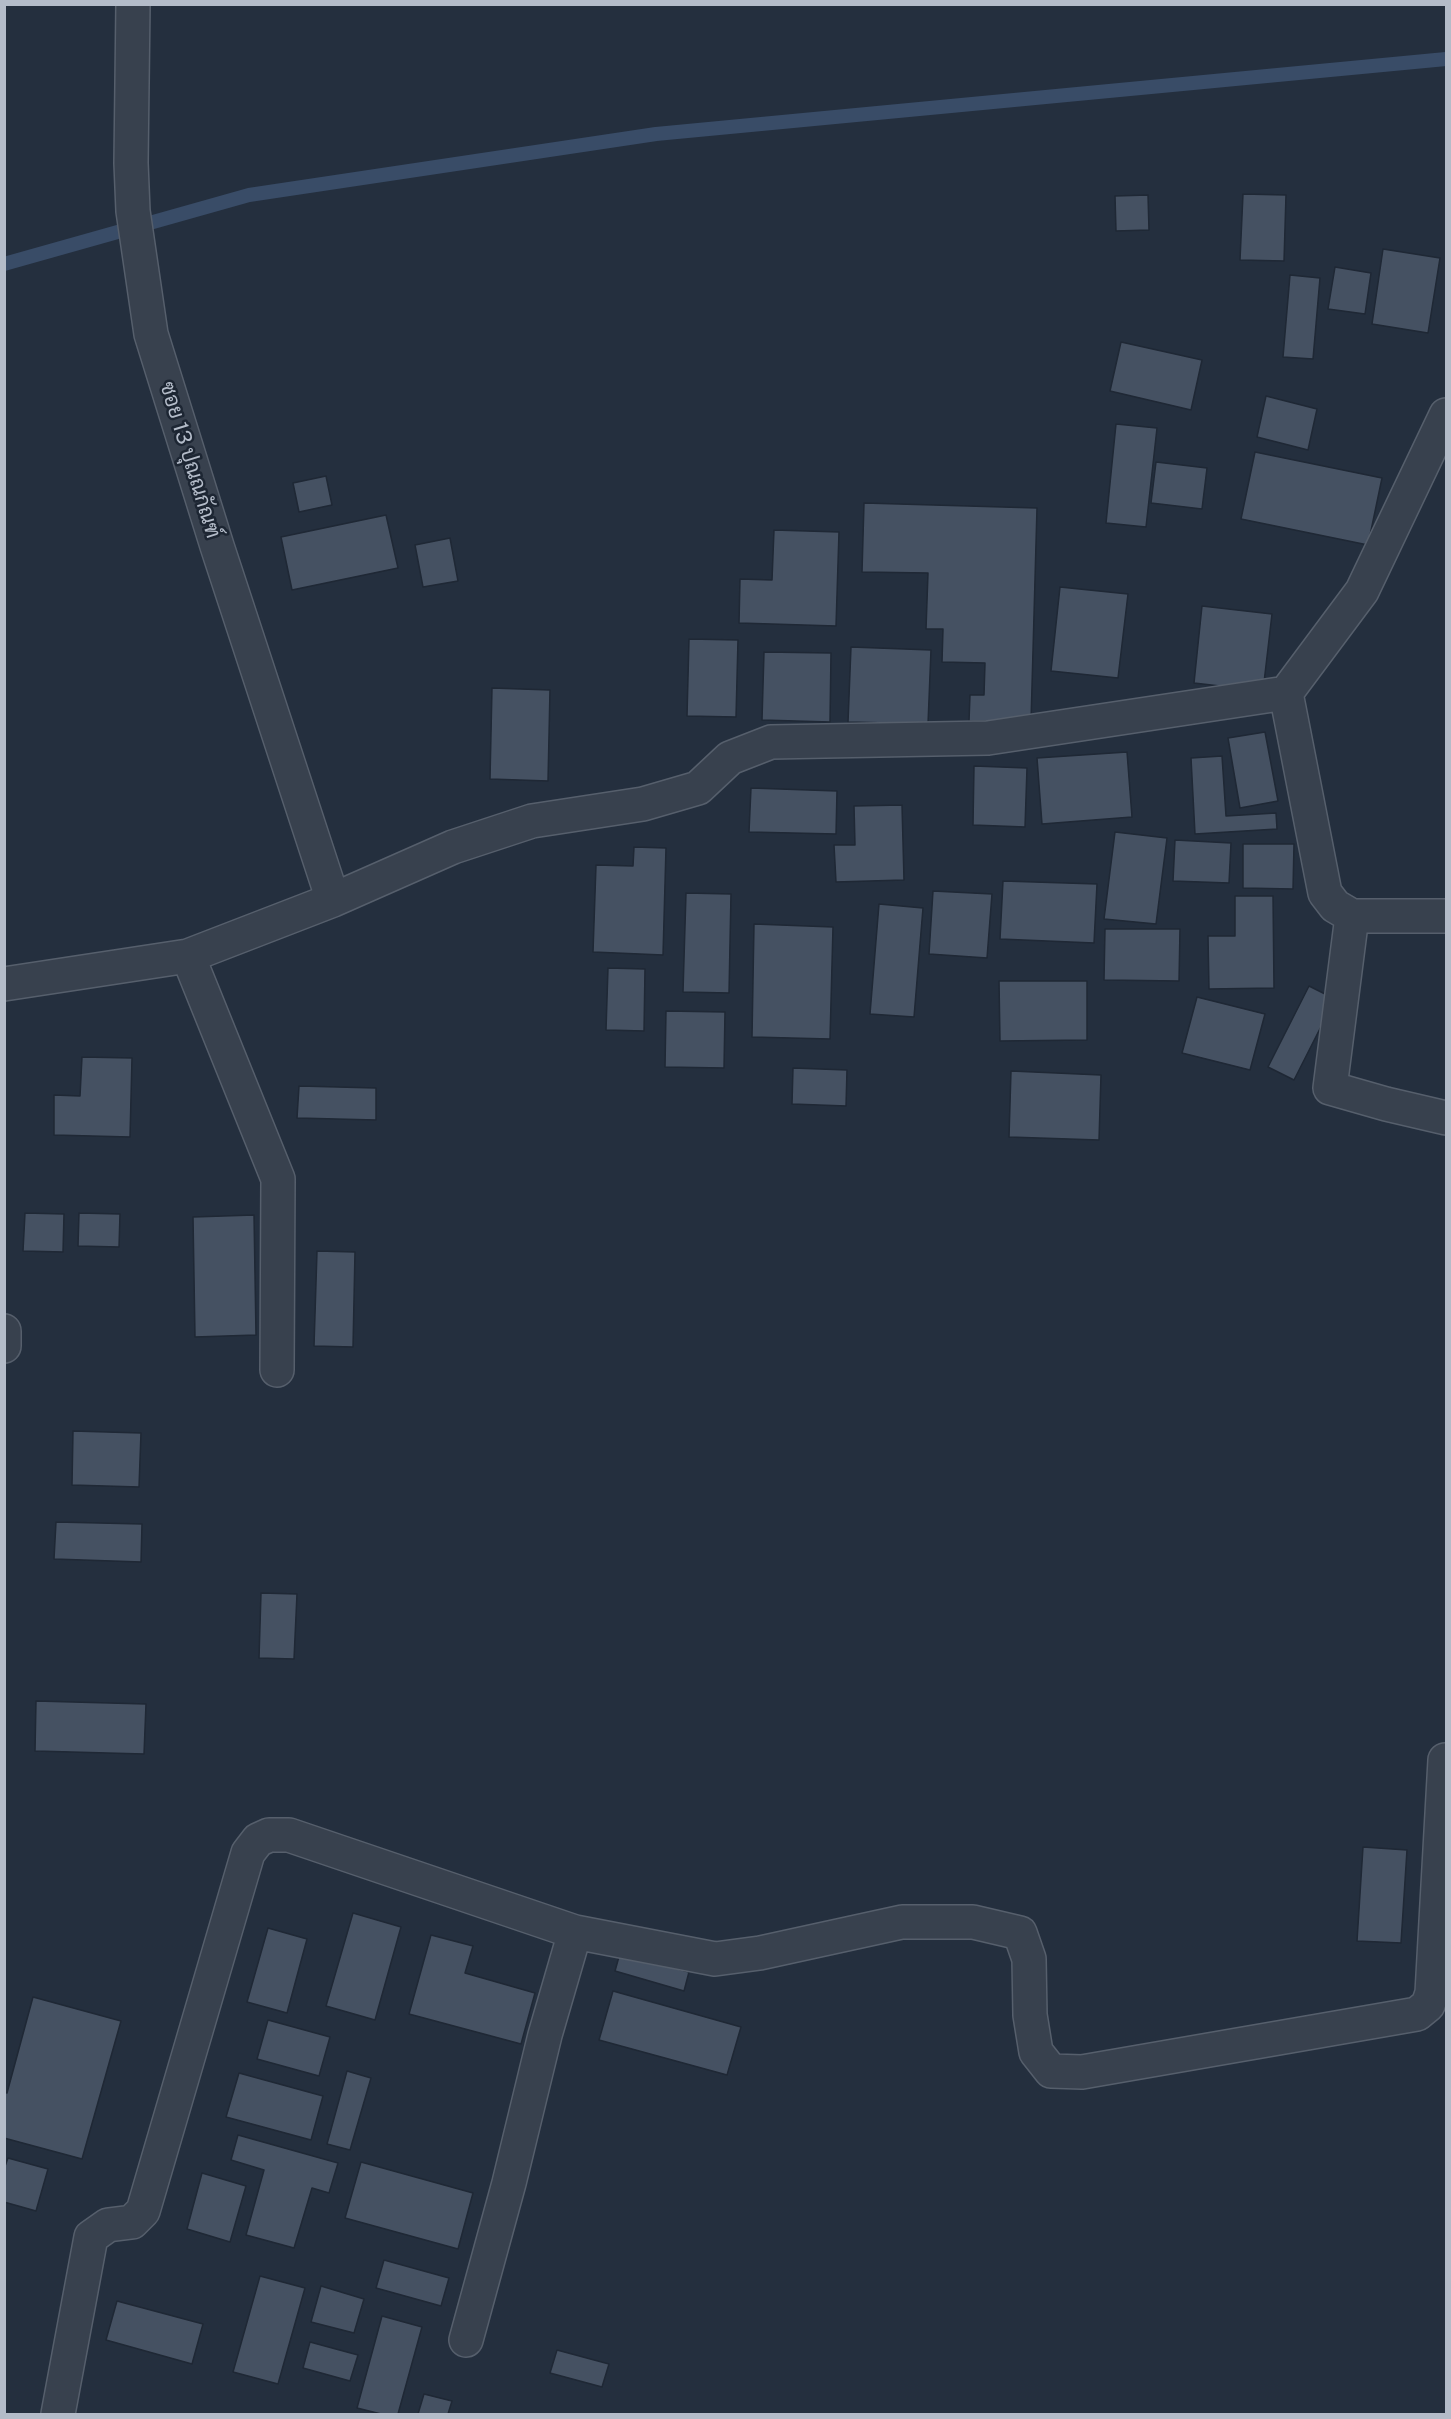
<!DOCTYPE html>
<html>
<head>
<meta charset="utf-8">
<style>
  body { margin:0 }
  #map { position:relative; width:1451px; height:2419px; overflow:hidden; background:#242f3e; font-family:"Public Sans",sans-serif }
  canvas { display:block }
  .frame { position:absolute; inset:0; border:6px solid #b4bcc9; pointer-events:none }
</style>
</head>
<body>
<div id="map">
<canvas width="1451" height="2419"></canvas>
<div class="frame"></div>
</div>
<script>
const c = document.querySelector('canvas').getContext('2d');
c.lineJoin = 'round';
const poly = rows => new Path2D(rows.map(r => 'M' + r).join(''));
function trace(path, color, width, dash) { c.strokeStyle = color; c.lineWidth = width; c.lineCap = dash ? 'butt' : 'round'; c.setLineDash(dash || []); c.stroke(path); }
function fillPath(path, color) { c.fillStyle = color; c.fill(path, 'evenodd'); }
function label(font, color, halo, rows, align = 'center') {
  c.font = font + ' "Public Sans",Sarabun,sans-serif'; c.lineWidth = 5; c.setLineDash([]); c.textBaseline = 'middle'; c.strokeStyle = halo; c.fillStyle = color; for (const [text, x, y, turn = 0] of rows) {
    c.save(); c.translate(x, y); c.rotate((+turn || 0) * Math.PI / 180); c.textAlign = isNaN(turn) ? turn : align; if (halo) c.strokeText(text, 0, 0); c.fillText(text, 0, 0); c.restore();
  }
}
trace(poly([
  [4,264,249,195,656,134,1446,59]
]), '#394c67', 14);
const building = poly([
  [1243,194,1286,195,1284,261,1240,260,1243,194],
  [1148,195,1149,230,1116,231,1115,196,1148,195],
  [1383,249,1440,258,1428,333,1372,324,1383,249],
  [1335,267,1371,273,1365,314,1328,309,1335,267],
  [1290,275,1320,278,1313,359,1283,357,1290,275],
  [1121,342,1202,360,1191,410,1110,391,1121,342],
  [1266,396,1317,409,1308,450,1257,437,1266,396],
  [1116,424,1157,428,1146,527,1106,523,1116,424],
  [1255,452,1382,478,1368,545,1241,519,1255,452],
  [1156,462,1207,468,1202,509,1151,503,1156,462],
  [326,476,332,505,299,512,293,483,326,476],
  [864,503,1037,508,1031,722,969,721,970,695,984,695,985,663,942,662,943,629,926,629,928,573,862,572,864,503],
  [386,515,398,568,292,590,281,537,386,515],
  [774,530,839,532,836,626,739,623,740,579,772,580,774,530],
  [450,538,458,581,423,587,415,545,450,538],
  [1060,587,1128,594,1118,678,1051,671,1060,587],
  [1202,606,1272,614,1263,691,1194,683,1202,606],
  [689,639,738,640,736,717,687,716,689,639],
  [851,647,931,650,928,724,848,722,851,647],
  [764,652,831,653,830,722,762,720,764,652],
  [492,688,550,690,548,781,490,779,492,688],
  [1265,732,1278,801,1240,808,1228,738,1265,732],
  [1127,752,1132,817,1042,824,1037,758,1127,752],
  [1222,756,1226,816,1276,813,1277,829,1195,834,1191,758,1222,756],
  [974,766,1027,768,1025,827,973,825,974,766],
  [751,788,837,791,836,834,749,832,751,788],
  [902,805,904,880,836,882,834,845,855,845,854,806,902,805],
  [1115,832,1167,838,1156,924,1104,919,1115,832],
  [1175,840,1231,843,1229,883,1173,881,1175,840],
  [1243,844,1294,844,1293,889,1243,888,1243,844],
  [634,847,666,848,663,955,593,952,596,865,633,866,634,847],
  [1003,881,1097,884,1094,943,1000,939,1003,881],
  [933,891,992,894,987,958,929,954,933,891],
  [686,893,731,894,729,993,683,992,686,893],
  [1235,896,1273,896,1274,988,1209,989,1208,936,1235,936,1235,896],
  [879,904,923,908,914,1017,870,1014,879,904],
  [754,924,833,927,830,1039,752,1037,754,924],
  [1105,929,1180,929,1179,981,1104,980,1105,929],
  [608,968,645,969,644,1031,606,1030,608,968],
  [999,981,1087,981,1087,1040,1000,1041,999,981],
  [1309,986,1335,999,1294,1080,1268,1067,1309,986],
  [1197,997,1265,1014,1250,1070,1182,1053,1197,997],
  [666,1011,725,1012,724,1068,665,1067,666,1011],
  [82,1057,132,1058,130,1137,54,1135,54,1095,80,1096,82,1057],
  [793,1068,847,1070,846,1106,792,1104,793,1068],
  [1011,1071,1101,1075,1099,1140,1009,1137,1011,1071],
  [299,1086,376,1088,376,1120,297,1118,299,1086],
  [25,1213,64,1214,63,1252,23,1251,25,1213],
  [79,1213,120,1214,119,1247,78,1246,79,1213],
  [254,1215,256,1335,195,1337,193,1217,254,1215],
  [317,1251,355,1252,353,1347,314,1346,317,1251],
  [73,1431,141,1433,139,1487,72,1485,73,1431],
  [56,1522,142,1524,141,1562,54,1559,56,1522],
  [261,1593,297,1594,294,1659,259,1658,261,1593],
  [36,1701,146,1704,144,1754,35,1751,36,1701],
  [1363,1847,1407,1850,1401,1943,1357,1941,1363,1847],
  [353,1913,401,1927,375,2020,326,2006,353,1913],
  [268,1928,307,1939,287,2013,247,2002,268,1928],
  [431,1935,473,1946,465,1973,535,1993,521,2044,409,2014,431,1935],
  [620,1953,689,1972,684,1991,615,1971,620,1953],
  [613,1991,741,2027,727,2075,599,2040,613,1991],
  [33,1997,121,2021,82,2159,4,2138,4,2092,7,2093,33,1997],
  [268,2020,330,2037,319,2076,257,2059,268,2020],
  [347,2071,371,2078,350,2150,327,2144,347,2071],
  [239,2073,323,2096,311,2140,226,2117,239,2073],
  [238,2135,338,2163,329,2193,312,2188,294,2248,246,2235,264,2170,231,2160,238,2135],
  [8,2158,48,2169,36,2211,4,2202,4,2169,8,2158],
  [361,2162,473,2193,458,2249,345,2218,361,2162],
  [202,2173,246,2186,230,2242,187,2229,202,2173],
  [384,2260,449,2278,441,2306,376,2288,384,2260],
  [260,2276,305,2288,278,2384,233,2372,260,2276],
  [321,2286,364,2299,354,2333,311,2322,321,2286],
  [117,2301,203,2324,192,2364,106,2340,117,2301],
  [382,2316,422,2327,398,2414,381,2414,357,2408,382,2316],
  [310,2342,358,2355,350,2381,303,2368,310,2342],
  [557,2350,609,2364,602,2387,550,2373,557,2350],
  [424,2394,452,2401,448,2414,418,2414,424,2394]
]);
fillPath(building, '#455162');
trace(building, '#1f2835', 1.5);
const minor = poly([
  [133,4,131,163,133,211,151,334,217,546,333,900],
  [1286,693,1325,893,1335,906,1352,916,1446,916],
  [1352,916,1330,1088,1386,1104,1446,1118],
  [188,956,278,1179,277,1370],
  [4,984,188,956,333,900,453,847,532,821,643,804,698,788,730,758,771,742,988,738,1286,693,1362,591,1446,415],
  [4,1331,4,1346],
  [466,2340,509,2183,545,2035,575,1932],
  [58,2414,91,2237,108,2225,132,2222,143,2211,248,1853,258,1840,269,1835,289,1835,575,1932,715,1959,760,1953,902,1922,973,1922,1020,1933,1029,1959,1030,2015,1036,2052,1051,2071,1082,2072,1417,2014,1428,2005,1432,1993,1445,1760]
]);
trace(minor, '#565f6c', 36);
trace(minor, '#38414e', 33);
label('21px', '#b4bcc9', '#1d2633', [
  ["ซอย 13 ปุณณกัณฑ์",190,460,73]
]);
</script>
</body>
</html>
